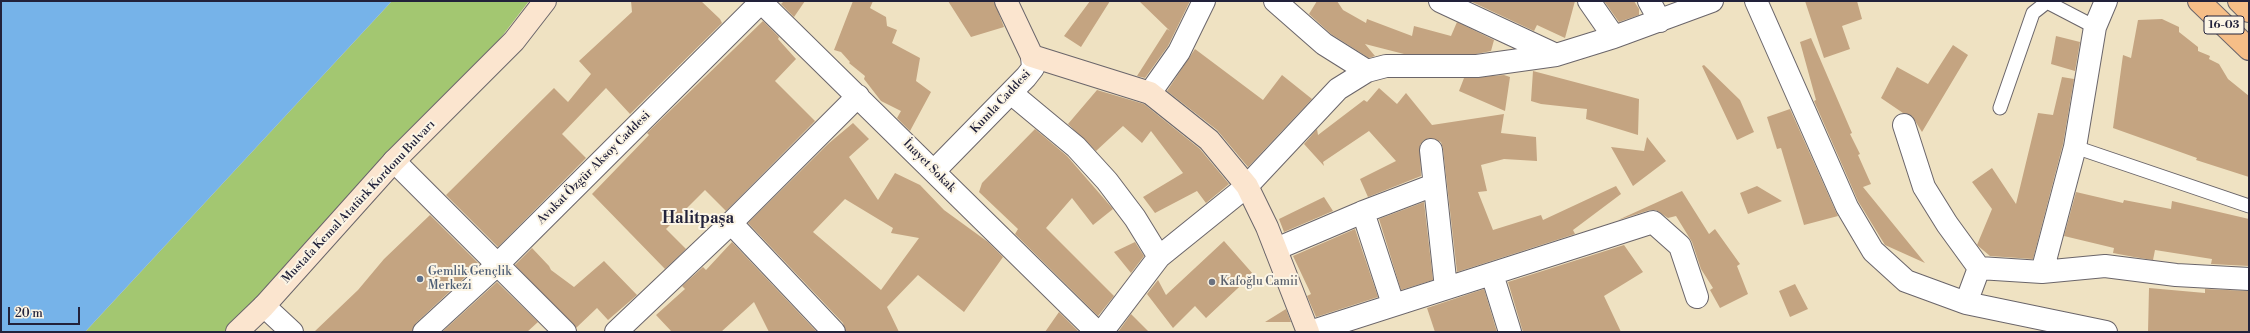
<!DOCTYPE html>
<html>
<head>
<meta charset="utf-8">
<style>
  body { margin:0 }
  #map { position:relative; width:2250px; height:333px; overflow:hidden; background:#efe2c2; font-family:"Libre Bodoni",serif }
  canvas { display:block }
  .frame { position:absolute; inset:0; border:2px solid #22223b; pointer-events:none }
  .scale { position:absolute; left:8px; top:307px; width:72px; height:18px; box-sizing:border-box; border:2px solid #22223b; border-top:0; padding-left:5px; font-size:12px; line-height:14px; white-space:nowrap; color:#22223b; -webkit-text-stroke:3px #fcf5e5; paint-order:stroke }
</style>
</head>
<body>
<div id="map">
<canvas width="2250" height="333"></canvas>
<div class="frame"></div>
<div class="scale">20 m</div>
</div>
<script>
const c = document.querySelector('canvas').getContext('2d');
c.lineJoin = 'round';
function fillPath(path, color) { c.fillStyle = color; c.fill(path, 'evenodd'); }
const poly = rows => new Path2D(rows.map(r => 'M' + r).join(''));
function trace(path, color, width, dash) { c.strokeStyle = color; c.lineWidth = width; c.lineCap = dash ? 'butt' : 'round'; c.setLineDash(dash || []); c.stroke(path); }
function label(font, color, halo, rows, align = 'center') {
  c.font = font + ' "Libre Bodoni",serif'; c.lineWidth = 4; c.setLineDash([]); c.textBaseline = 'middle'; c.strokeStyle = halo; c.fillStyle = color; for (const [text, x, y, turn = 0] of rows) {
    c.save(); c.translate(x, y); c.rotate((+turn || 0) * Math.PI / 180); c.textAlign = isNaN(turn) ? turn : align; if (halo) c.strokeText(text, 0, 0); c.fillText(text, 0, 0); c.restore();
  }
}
fillPath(poly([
  [392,1,529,1,496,44,226,332,85,332]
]), '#a3c771');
fillPath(poly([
  [1,1,392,1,85,332,1,332]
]), '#76b3e9');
fillPath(poly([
  [631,1,701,1,720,19,722,23,630,114,606,88,562,134,586,158,498,247,446,195,554,88,568,102,591,74,579,61,632,12],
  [784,1,805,1,794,17,781,4],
  [853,1,873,1,870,8,886,17,887,26,897,30,892,43,920,58,916,81,931,92,910,131,897,118,901,111,881,101,864,79,865,76,849,63,850,62,841,52,834,50],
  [948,1,994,1,1004,27,971,37],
  [1090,1,1110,1,1081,47,1064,36],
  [1139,1,1190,1,1168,46,1145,78,1137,76,1167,29,1170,31],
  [1317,1,1337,1,1343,10,1366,23,1367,19,1412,36,1414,26,1451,36,1457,22,1494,40,1491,51,1476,54,1404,54,1365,44,1375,56,1369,58,1331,34,1309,14],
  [1470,1,1575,1,1565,38,1537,25,1534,31],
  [1604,1,1634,1,1639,9,1639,15,1619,22],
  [1805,1,1857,1,1862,19,1842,26,1850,49,1824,58],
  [2162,19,2179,27,2179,32,2198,47,2198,51,2210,56,2209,59,2219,64,2228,79,2249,96,2249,177,2196,160,2197,158,2113,128,2123,55,2131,58,2138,20],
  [763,21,779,37,778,39,796,59,775,81,815,121,726,211,705,190,666,229,686,249,665,269,592,194,649,135,647,133],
  [2056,36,2080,42,2075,71,2051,64],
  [1811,38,1852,133,1850,134,1860,154,1858,155,1871,184,1863,187,1925,263,1885,245,1858,201,1814,101,1816,100,1800,42],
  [1953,45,1968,55,1922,132,1912,116,1903,113,1881,98,1897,67,1928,84],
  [1195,49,1263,100,1282,75,1312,99,1248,167,1217,130,1167,91],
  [1704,65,1740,100,1754,132,1737,140,1702,66],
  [1533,71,1639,99,1638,135,1586,119,1587,109,1541,104,1531,101],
  [1504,75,1510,77,1505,111,1459,91,1464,78],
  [2062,77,2074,79,2063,144,2033,259,1990,256,1977,245,1992,209,1972,182,1992,168,2016,204,2038,113,2053,115],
  [1379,88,1397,104,1406,93,1432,125,1504,114,1501,133,1536,137,1537,161,1504,159,1481,165,1487,191,1478,192,1493,230,1541,215,1543,220,1616,186,1621,194,1573,230,1575,234,1457,272,1443,149,1441,142,1430,138,1424,140,1420,145,1421,176,1368,197,1360,179,1396,161,1369,131,1323,162,1324,166,1304,144,1317,129,1318,135,1364,100,1367,102],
  [1097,90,1144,104,1200,149,1229,184,1206,203,1197,191,1155,213,1143,197,1183,173,1151,131,1142,143,1123,126,1096,151,1068,124],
  [1790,109,1836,212,1838,216,1804,225,1781,148,1777,149,1767,117],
  [853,123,869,139,849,157,878,200,895,173,920,185,944,210,988,242,1003,257,964,312,918,275,887,307,899,332,846,332,843,323,748,223,828,144],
  [845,199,893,228,891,233,919,238,881,290,813,232],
  [1035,129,1067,156,1113,209,1093,225,1072,198,1046,228,1114,296,1098,316,1015,234,1018,229,979,192,982,183],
  [1647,137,1666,161,1633,186,1611,147,1644,151],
  [1757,186,1782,201,1748,214,1740,193],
  [1682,191,1709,234,1715,229,1740,264,1737,266,1748,294,1720,308,1710,290,1713,288,1701,269,1692,242,1676,216,1668,218,1656,210,1650,210,1618,220],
  [2076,192,2123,203,2124,200,2171,209,2172,201,2249,219,2249,266,2211,264,2212,259,2155,250,2153,260,2134,257,2113,253,2114,248,2064,236],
  [1324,197,1333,211,1284,232,1279,219],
  [1424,202,1433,280,1401,290,1379,219],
  [430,215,479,264,416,323,412,332,314,332,358,290,384,259],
  [1355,229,1378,297,1316,317,1307,296,1311,294,1293,256],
  [1224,241,1253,274,1206,318,1195,306,1173,328,1147,294,1158,280,1166,295],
  [732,242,817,332,769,332,754,302,721,332,672,332,656,315,685,289,682,286,703,267,706,270],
  [1135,242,1144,256,1131,273,1114,252],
  [1624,245,1643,272,1604,296,1621,332,1523,332,1508,282],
  [532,248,549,266,551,270,574,287,604,261,637,295,608,320,597,308,576,328,515,265],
  [497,282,538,322,527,332,442,332],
  [1795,284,1808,309,1790,317,1779,291],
  [2149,288,2205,293,2205,289,2249,291,2249,332,2148,332],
  [1484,289,1497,332,1435,332,1427,308],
  [1286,309,1291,322,1265,322],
  [1059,312,1079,332,1045,332],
  [1131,314,1149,332,1118,332]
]), '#c4a481');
const lane = poly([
  [2000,108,2033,13,2047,2,2095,27],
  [2075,147,2249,206]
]);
const street = poly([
  [760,1,1097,332],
  [1275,1,1324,44,1367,71],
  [1440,1,1556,55],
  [1589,1,1614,37,1712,1],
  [1649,1,1660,21],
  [1756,1,1847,207,1873,251,1906,281,1966,303,2106,332],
  [1011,93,1076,147,1107,181,1135,218,1159,257],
  [1150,93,1179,52,1204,1],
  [1904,125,1924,187,1947,224,1979,268,2042,272,2105,266,2176,275,2249,279],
  [1431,150,1446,288],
  [394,161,565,332],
  [934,171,1026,77,1033,68,1032,56],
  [1363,212,1393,304],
  [731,223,834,332],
  [1276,249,1363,212,1434,185],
  [2042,272,2075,147,2095,27,2106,1],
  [1492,274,1510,332],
  [1966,303,1979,268],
  [264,306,292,332],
  [424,332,498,264,761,2],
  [616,332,731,223,858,96],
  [1102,332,1159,257,1247,186,1338,89,1367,71,1386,66,1477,66,1556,55,1614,37],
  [1310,332,1653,222,1680,246,1697,297]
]);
const secondary = poly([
  [1006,1,1032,56,1150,93,1209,140,1247,186,1267,227,1308,332],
  [237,332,264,306,394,161,514,41,545,1]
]);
const primary = poly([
  [2199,1,2249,49],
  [2239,1,2249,11]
]);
trace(lane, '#6a656a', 15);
trace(street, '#6a656a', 24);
trace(secondary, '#6a656a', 24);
trace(primary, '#6a656a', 24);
trace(lane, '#fff', 13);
trace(street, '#fff', 22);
trace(secondary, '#fbe5cf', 22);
trace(primary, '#f6be87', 22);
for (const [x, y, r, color] of [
  [420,279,4,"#5c6f8a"],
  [1212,282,4,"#6b7280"]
]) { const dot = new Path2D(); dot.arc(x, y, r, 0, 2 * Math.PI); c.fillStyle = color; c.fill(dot); trace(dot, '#fcf5e5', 1.5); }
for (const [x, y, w] of [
  [2224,25,40]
]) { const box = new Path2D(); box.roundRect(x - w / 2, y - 9, w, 18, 3); c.fillStyle = '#fcf5e5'; c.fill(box); trace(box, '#22223b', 1); }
label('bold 11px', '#22223b', null, [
  ["16-03",2224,25]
]);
label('12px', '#22223b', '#fcf5e5', [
  ["Kumla Caddesi",1001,102,-47],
  ["İnayet Sokak",929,166,45],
  ["Avukat Özgür Aksoy Caddesi",594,168,-45],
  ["Mustafa Kemal Atatürk Kordonu Bulvarı",359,202,-47]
]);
label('12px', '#4e5e75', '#fcf5e5', [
  ["Gemlik Gençlik",428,272],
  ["Merkezi",428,286]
], 'left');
label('12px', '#5b616d', '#fcf5e5', [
  ["Kafoğlu Camii",1220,282]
], 'left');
label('bold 16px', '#22223b', '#fcf5e5', [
  ["Halitpaşa",698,219]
]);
</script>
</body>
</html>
